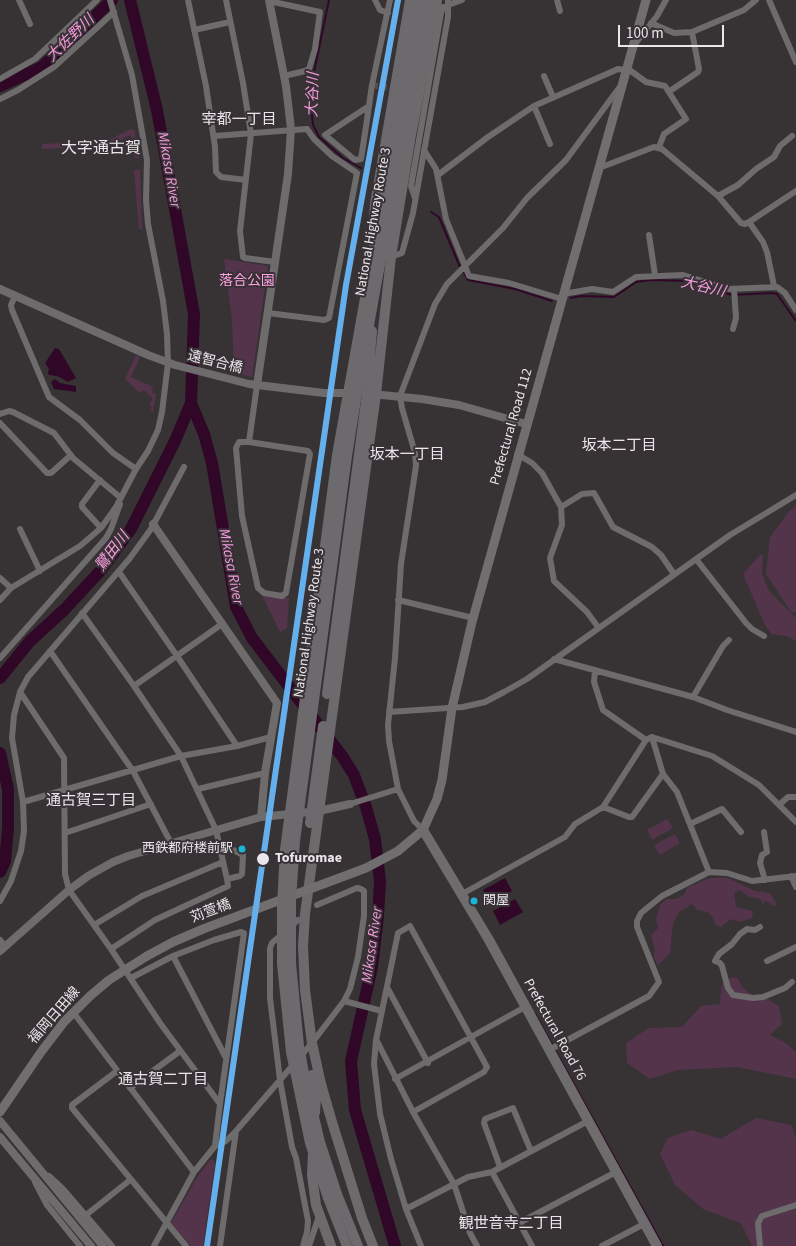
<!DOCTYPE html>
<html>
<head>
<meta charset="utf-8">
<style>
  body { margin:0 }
  #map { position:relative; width:796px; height:1246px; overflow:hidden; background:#373335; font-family:"Source Sans 3",sans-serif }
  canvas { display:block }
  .scale { position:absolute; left:618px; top:25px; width:106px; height:22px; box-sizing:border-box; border:2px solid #eae6e9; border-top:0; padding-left:6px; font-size:15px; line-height:18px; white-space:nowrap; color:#eae6e9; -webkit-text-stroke:4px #383236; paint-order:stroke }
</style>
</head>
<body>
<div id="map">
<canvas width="796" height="1246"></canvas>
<div class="scale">100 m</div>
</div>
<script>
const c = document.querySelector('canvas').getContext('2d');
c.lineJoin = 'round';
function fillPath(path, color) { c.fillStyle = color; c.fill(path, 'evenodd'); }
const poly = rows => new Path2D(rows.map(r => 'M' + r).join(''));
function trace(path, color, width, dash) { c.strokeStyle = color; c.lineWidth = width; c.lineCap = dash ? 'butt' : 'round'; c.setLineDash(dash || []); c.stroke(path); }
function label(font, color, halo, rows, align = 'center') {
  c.font = font + ' "Source Sans 3","Noto Sans JP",sans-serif'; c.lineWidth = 4; c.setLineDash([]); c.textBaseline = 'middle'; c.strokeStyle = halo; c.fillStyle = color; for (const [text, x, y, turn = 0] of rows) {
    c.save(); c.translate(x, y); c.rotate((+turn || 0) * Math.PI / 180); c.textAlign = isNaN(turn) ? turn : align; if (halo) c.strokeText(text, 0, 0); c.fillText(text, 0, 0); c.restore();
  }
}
fillPath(poly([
  [131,129,135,131,138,158,135,158,131,135,110,145,42,149,42,144,107,141],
  [134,170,140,170,142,229,139,229],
  [224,259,268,266,252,377,234,373,232,320],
  [136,355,140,357,131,377,153,387,152,393,156,394,153,412,150,410,152,407,149,404,153,399,144,390,140,393,125,379],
  [796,506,796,613,791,612,766,574,770,537,790,510],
  [763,554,762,574,769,591,796,618,796,641,787,636,771,634,764,623,743,574,759,556],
  [262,595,289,598,287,628,280,632],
  [667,819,673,828,652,840,647,830],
  [675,834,680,843,660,855,654,845],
  [710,878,728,878,755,891,770,893,777,905,774,906,766,901,762,904,761,899,749,897,740,890,734,893,736,907,753,911,752,918,740,922,731,919,721,927,716,925,710,913,698,910,692,904,679,912,673,923,670,953,658,965,654,957,655,950,651,935,658,928,656,919,660,905,667,899,676,899,684,895,688,887],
  [737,977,743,988,752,995,762,996,779,1006,782,1024,770,1035,787,1044,796,1052,796,1079,737,1067,678,1070,650,1079,627,1063,626,1043,649,1028,682,1027,701,1006,720,1004,722,983,729,978],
  [756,1118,791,1125,796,1138,796,1246,752,1246,741,1223,703,1209,675,1185,660,1154,668,1138,691,1130,721,1139],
  [211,1159,215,1163,203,1246,191,1246,171,1223,198,1176]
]), '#54344b');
fillPath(poly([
  [55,348,59,349,76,378,68,382,57,376,49,375,48,373,49,369,45,363],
  [55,379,60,383,76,386,76,392,54,389,51,382],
  [505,878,512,891,490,904,483,890],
  [515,899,523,912,500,925,493,911]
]), '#300727');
trace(poly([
  [329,0,312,82,311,106,313,125,319,137,343,158,361,168],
  [431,212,439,217,460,267],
  [463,271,468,280,515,289,552,301],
  [571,298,581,296,614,297,636,282,651,280,687,281,732,295,772,293,777,294,796,321],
  [535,1014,663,1246]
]), '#300727', 2);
trace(poly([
  [130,0,157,110,194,314,191,403,204,434,212,463,236,607,252,638,342,756,354,775,366,807,375,839,380,881,378,916,372,967,351,1061,355,1110,395,1246],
  [0,86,42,67,112,0],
  [0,678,30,641,65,609,101,570,131,529,175,441,191,403],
  [0,753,8,789,8,828,5,861,0,872]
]), '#300727', 12);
trace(poly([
  [372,85,398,89]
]), '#524e50', 6, [6, 3]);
trace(poly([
  [19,0,30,24],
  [188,0,206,86,215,147,216,172,221,177,246,180],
  [226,0,243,83,251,134,240,231,243,257,245,258,275,262],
  [375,0,380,10,388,13],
  [557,0,560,11],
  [769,0,796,62],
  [269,1,320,12,315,49,309,69,305,71,284,76],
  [651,23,674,33,692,32,744,10,756,0],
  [194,30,230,22],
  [635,44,657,16,666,0],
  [544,76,553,97],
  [0,79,35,59,97,0],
  [670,91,698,72,699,69,692,32],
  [0,99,18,90,54,67,114,12],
  [369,106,325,135,355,160,361,159,367,120,372,85,390,0],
  [534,106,550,144],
  [214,136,307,129,314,139,332,156,357,173,329,318,324,320,268,313],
  [424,150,436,169,446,219,469,276,509,283,562,299],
  [599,168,654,147,662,149,718,196,741,223,745,224,749,222,763,242,767,252,774,286],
  [438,175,488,137,534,106,618,69,631,71,646,82,665,86,686,119,664,134,659,147],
  [718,196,738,185,756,169,774,157,780,146,792,136],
  [415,198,411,186,441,13,443,7,462,0],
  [749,222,796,191],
  [649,235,655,275],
  [391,257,402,253,413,213,448,17,448,0],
  [563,294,592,289,613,292,636,277,683,275,728,289,777,287,785,293,796,310],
  [15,296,11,305,12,310,49,397,80,420,113,453,136,469],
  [733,329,736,318,734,289],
  [0,414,9,411,13,412,54,433,73,458,121,498],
  [0,423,47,473,51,473,71,455],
  [249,442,239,442,236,448,242,516,258,588,264,593,282,596,286,593,310,454,308,451,249,442,257,385],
  [517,454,532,463,542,473,561,507,562,525,550,558,554,581,587,612,598,627],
  [100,480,82,504,82,507,101,528],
  [561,507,582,494,594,493,613,527,652,547,661,555,674,574],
  [20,529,40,571],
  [696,559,746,623,752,629,764,636],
  [119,572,177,656,237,746],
  [0,578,11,588],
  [0,600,11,588,80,546,101,528,116,507,136,469,148,451,158,430,162,412,168,363,167,334,163,301,148,224,146,200,147,160,132,75,110,0],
  [398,600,473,618],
  [82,613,134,686,181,756,216,830,227,879,240,876,242,874,243,855,220,843],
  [50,651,133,771,171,843],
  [0,658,106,538,111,529,120,504],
  [554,659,693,697,727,710,796,732],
  [595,671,594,682,603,710,646,740,652,737,712,756,759,785,796,822],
  [134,686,222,624],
  [20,692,64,758,65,874,69,890,111,949,160,1023,220,1104],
  [693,697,723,646,729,640],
  [389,712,463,707,485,702,504,692,527,679,730,535,796,495],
  [652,737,663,774,677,792,709,872],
  [198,789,265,773],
  [23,802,181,756,237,746,271,737],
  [350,804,398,789],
  [779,805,788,797,796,797],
  [603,807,629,817,632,817,663,774],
  [690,824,722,809,741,832],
  [423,830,414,821,398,789,389,741,388,725,395,658,401,564,416,466,415,453,402,408,400,396,435,304,447,284,503,228,527,198,566,160,619,88],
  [764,832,767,852,762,855,760,863,765,880],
  [65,833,151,804],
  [791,876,796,887],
  [462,894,565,837,575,824,603,807,646,740],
  [0,901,11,881,21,851,24,831,23,802,12,738,14,715,20,692,28,677,130,558,151,529,184,467],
  [298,920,272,943,270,948,270,998,280,1080,292,1147,296,1158,308,1221,307,1232,303,1246],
  [94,925,142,896,223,862],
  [760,927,755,930,747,929,740,934,732,944,719,954,715,961,720,963,722,966,728,988,733,995,753,998,763,997,785,988,792,982],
  [0,940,5,946],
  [111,949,155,920,228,886,227,879],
  [173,956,226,1058],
  [767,961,796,947],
  [131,978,173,956,214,940,241,932,244,933,220,1104,215,1146],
  [388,989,428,1063],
  [344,1001,382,1011],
  [73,1012,194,1172],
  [377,1041,413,1112,454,1184,470,1233,477,1246],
  [549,1050,649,996,659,982,637,927,637,921,641,913,662,896,709,872,727,873,752,881,796,876],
  [117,1071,72,1105,72,1108,186,1246],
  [395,1079,525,1007],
  [130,1088,180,1051],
  [413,1112,484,1072,487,1067,410,926,398,933,376,1040,374,1064,380,1114,391,1159,406,1209,421,1246],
  [500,1167,484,1123,485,1119,513,1108,531,1151],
  [492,1172,532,1246],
  [49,1176,63,1189,112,1246],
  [35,1182,47,1205,80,1246],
  [406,1209,468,1177,492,1172,588,1121],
  [86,1215,130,1180],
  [519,1223,616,1172],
  [154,1246,194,1172,215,1146,226,1141,236,1131,312,1043,344,1001,350,989,358,957,364,916,364,891,361,889,357,888,317,905],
  [220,1246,236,1131],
  [309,1246,319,1216],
  [602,1246,644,1224],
  [760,1246,758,1223,762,1216,796,1205]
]), '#6d6b6c', 6);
trace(poly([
  [0,289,148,355,175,365,249,384,324,393,353,393],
  [257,385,288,174,291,129,286,86,269,0],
  [372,394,422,399,459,405,526,424],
  [153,524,277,703,265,773,261,817],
  [0,951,69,890,88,876,113,862,128,856,261,817,319,811,350,804],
  [0,1121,103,1246],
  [0,1137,91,1246]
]), '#6d6b6c', 8);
trace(poly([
  [398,851,423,830,437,799,442,780,452,708,472,622,646,0],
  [0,1112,41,1052,64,1022,90,996,109,980,147,956]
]), '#706e6f', 9);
trace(poly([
  [423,830,489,940,657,1246]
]), '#6e6c6d', 10);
trace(poly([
  [396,125,418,0],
  [405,126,428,0],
  [373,234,375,204,410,0],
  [327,694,367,394,372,331],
  [310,823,323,726],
  [312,1075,316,1097,315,1113],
  [313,1153,312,1175,316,1205,331,1246],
  [337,1194,358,1246],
  [328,1198,347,1246],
  [373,1246,362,1218,332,1122,321,1084,312,1043,305,990,303,946,305,914,376,394,391,257,411,135,437,0]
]), '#6c6a6c', 10);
trace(poly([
  [147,956,173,942,203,929,366,868,398,851]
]), '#706e6f', 9);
trace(poly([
  [337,1194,320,1142,306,1084,299,1046,291,963,291,900,295,841,347,456,360,375,405,126],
  [328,1198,310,1143,291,1052,282,964,282,906,285,850,337,455,396,125]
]), '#6c6a6c', 10);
trace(poly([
  [207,1246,346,285,398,0]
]), '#66afed', 6);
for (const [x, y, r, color] of [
  [242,849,4.5,"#1ab6d8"],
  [263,859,7,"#eae6e9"],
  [474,901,4.5,"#1ab6d8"]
]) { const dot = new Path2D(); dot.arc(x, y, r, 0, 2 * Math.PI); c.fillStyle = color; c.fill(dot); trace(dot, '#383236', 2); }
label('13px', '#eae6e9', '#383236', [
  ["西鉄都府楼前駅",233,849],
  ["関屋",483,901,"left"]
], 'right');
label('14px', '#eae6e9', '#383236', [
  ["National Highway Route 3",374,222,-80],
  ["遠智合橋",215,363,14],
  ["Prefectural Road 112",512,427,-74],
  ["National Highway Route 3",310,623,-82],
  ["苅萱橋",211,912,-21],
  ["福岡日田線",55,1016,-49],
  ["Prefectural Road 76",554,1030,61]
]);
label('14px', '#fea2e4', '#383236', [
  ["落合公園",247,282]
]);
label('bold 14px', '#eae6e9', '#383236', [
  ["Tofuromae",275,859]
], 'left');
label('italic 15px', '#f69add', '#383236', [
  ["大佐野川",71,39,-44],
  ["大谷川",314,95,-88],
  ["Mikasa River",168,170,80],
  ["大谷川",703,288,13],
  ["鷺田川",113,552,-53],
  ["Mikasa River",230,567,79],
  ["Mikasa River",373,945,-82]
]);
label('15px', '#eae6e9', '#383236', [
  ["宰都一丁目",239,121],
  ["坂本二丁目",619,447],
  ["坂本一丁目",407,456],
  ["通古賀三丁目",91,802],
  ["通古賀二丁目",163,1081],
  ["観世音寺二丁目",511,1225]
]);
label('16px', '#eae6e9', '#383236', [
  ["大字通古賀",101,149]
]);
</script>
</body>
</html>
